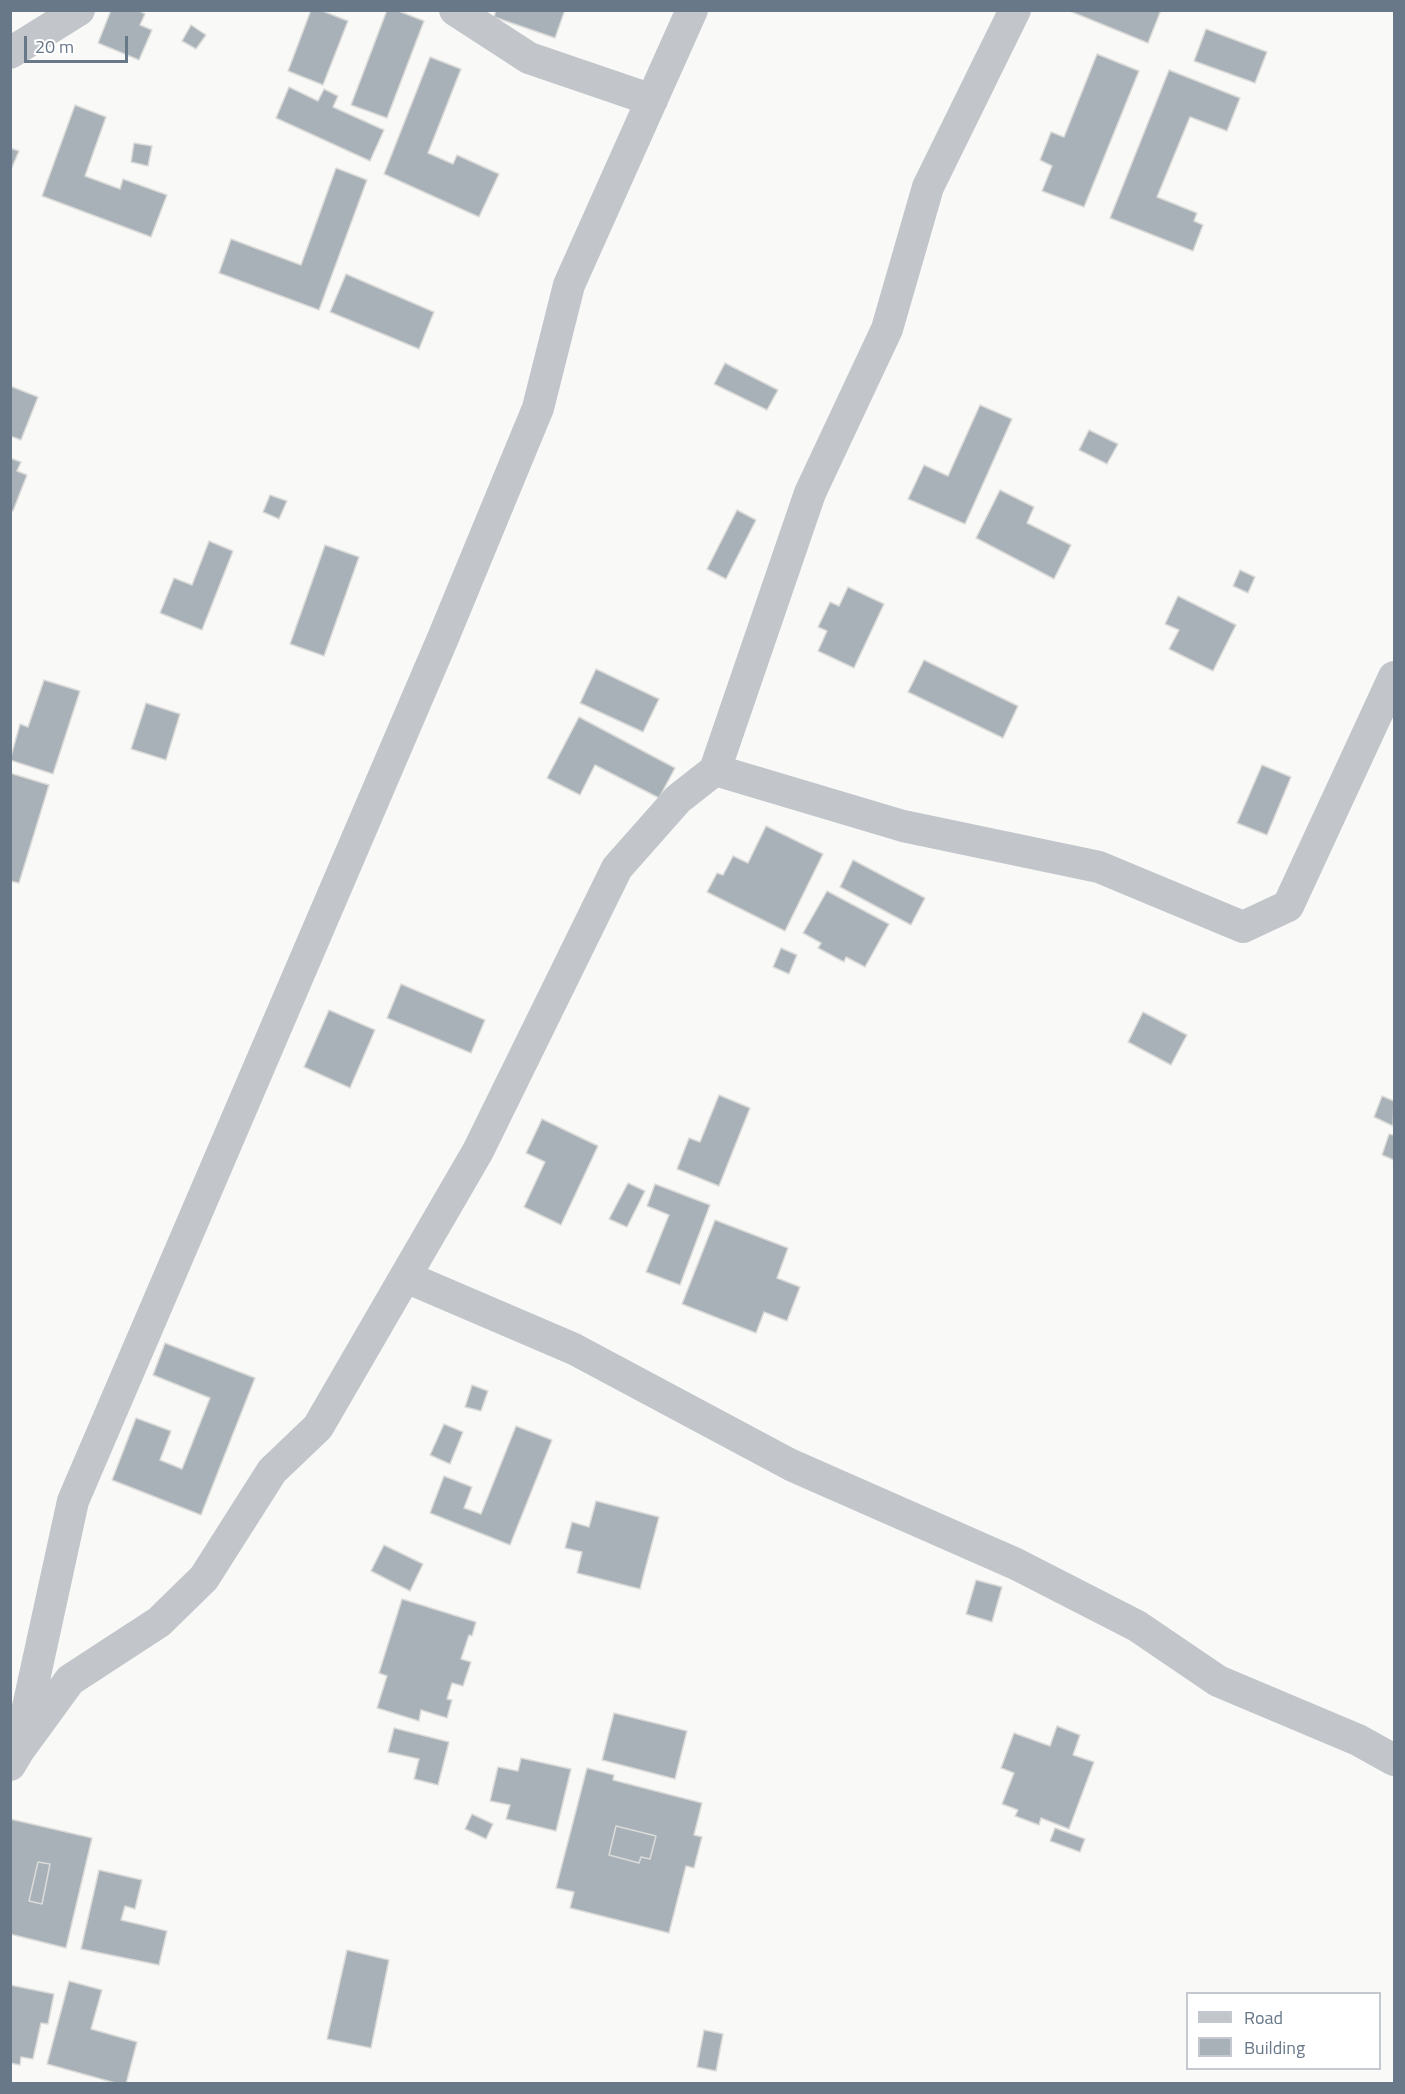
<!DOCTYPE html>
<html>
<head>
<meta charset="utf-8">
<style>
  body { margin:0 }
  #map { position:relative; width:1405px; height:2094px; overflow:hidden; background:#f9f9f7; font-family:"Titillium Web",sans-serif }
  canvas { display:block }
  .frame { position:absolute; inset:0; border:12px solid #687888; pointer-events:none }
  .legend { position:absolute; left:1186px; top:1992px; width:195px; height:78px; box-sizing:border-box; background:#fff; border:2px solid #c3c9cf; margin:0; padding:8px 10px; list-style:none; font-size:18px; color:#687888 }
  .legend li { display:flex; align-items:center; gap:12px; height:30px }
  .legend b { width:30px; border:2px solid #c3c9cf }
  .scale { position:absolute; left:24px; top:36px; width:104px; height:27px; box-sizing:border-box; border:3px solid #687888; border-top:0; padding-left:8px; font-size:18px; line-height:21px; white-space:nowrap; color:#687888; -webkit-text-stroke:4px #fff; paint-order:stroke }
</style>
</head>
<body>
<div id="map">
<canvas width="1405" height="2094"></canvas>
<div class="frame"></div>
<ul class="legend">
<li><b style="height:8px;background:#c2c6cb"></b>Road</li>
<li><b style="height:16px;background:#a9b1b8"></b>Building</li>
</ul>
<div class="scale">20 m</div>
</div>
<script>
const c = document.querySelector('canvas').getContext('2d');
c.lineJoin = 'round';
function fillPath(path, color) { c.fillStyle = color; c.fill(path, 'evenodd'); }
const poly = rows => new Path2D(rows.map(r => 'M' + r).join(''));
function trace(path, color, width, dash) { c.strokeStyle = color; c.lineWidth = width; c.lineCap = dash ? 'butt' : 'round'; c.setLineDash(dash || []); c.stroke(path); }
const building = poly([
  [111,10,138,10,145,14,140,25,152,30,139,60,98,43,111,10],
  [311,10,320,10,348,21,323,85,288,71,311,10],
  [387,10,396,10,424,21,387,118,351,105,387,10],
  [496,10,565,10,555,38,494,17,496,10],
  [1067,10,1161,10,1148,43,1067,10],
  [191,25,206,35,196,49,182,41,191,25],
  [1206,29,1267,52,1255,83,1194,61,1206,29],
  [1097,54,1139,71,1084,207,1042,191,1052,166,1040,160,1051,132,1064,137,1097,54],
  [430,57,461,69,428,153,453,164,457,155,499,174,479,217,384,174,430,57],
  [1169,70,1240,98,1227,131,1190,117,1157,197,1197,213,1194,221,1203,225,1193,251,1110,218,1169,70],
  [289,87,318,101,324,89,338,96,333,107,384,130,370,161,276,118,289,87],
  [75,105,106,117,85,176,120,189,123,179,167,195,151,237,42,196,75,105],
  [134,143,152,146,148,166,131,162,134,143],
  [10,148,19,151,10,172,10,148],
  [336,168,367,180,319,310,219,273,231,239,301,265,336,168],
  [346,274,434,312,419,349,330,312,346,274],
  [725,363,778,390,767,410,714,384,725,363],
  [10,386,38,397,21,440,10,436,10,386],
  [980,405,1012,419,965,524,908,499,924,465,948,476,980,405],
  [1089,430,1118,444,1107,464,1079,450,1089,430],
  [10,458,21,462,17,471,27,475,13,511,10,510,10,458],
  [1000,490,1034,507,1027,523,1071,545,1054,579,976,538,1000,490],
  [270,495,287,501,279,519,263,512,270,495],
  [737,510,756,520,726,579,707,569,737,510],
  [209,541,233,551,202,630,160,613,174,578,192,585,209,541],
  [325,545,359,557,324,656,290,644,325,545],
  [1240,570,1255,577,1248,593,1233,586,1240,570],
  [848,587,884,604,854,668,818,651,827,631,818,627,830,602,839,606,848,587],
  [1178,596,1236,625,1213,671,1169,649,1179,630,1165,624,1178,596],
  [924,660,1018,706,1003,738,908,692,924,660],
  [596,669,659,699,643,732,580,703,596,669],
  [44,680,80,691,53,774,10,760,20,724,28,727,44,680],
  [146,703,180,714,166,760,131,749,146,703],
  [579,717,675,768,659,798,595,765,580,795,547,778,579,717],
  [1262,765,1291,777,1267,835,1237,823,1262,765],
  [10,773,49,785,19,883,10,881,10,773],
  [766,826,823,854,785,931,707,892,717,873,723,875,733,856,748,863,766,826],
  [853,860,925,898,911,925,840,887,853,860],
  [827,891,889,924,865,967,846,957,844,962,818,948,821,943,803,933,827,891],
  [781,948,797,955,789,974,773,967,781,948],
  [401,984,485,1020,471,1053,387,1018,401,984],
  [329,1010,375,1030,350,1088,304,1067,329,1010],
  [1143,1012,1187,1035,1171,1065,1128,1042,1143,1012],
  [719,1095,750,1108,719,1186,677,1169,689,1138,700,1142,719,1095],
  [1382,1096,1394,1101,1393,1126,1374,1117,1382,1096],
  [542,1119,598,1146,561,1225,524,1207,545,1162,526,1153,542,1119],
  [1389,1134,1394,1135,1394,1160,1382,1155,1389,1134],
  [628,1183,645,1191,627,1227,609,1219,628,1183],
  [655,1184,710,1205,680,1285,646,1272,669,1215,647,1206,655,1184],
  [715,1220,788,1248,777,1278,800,1287,787,1321,764,1312,756,1333,682,1304,715,1220],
  [165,1343,255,1378,201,1515,112,1480,136,1418,171,1431,160,1460,182,1469,210,1398,153,1375,165,1343],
  [472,1385,488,1391,481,1411,465,1407,472,1385],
  [444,1424,463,1432,450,1464,430,1455,444,1424],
  [516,1426,552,1440,510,1545,430,1513,444,1476,472,1487,464,1508,481,1514,516,1426],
  [596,1501,659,1517,640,1589,577,1573,582,1552,565,1548,572,1522,589,1527,596,1501],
  [384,1545,423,1564,410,1591,371,1571,384,1545],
  [976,1580,1002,1587,992,1622,966,1614,976,1580],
  [402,1599,476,1622,472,1636,469,1635,461,1659,471,1662,463,1686,452,1683,447,1699,452,1700,447,1718,421,1710,419,1721,377,1708,387,1676,379,1673,402,1599],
  [614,1713,687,1731,675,1779,602,1760,614,1713],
  [1057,1726,1080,1735,1073,1755,1094,1762,1069,1829,1041,1818,1039,1825,1015,1816,1018,1810,1002,1804,1014,1773,1001,1768,1014,1733,1050,1746,1057,1726],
  [394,1728,449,1742,438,1785,414,1779,419,1759,388,1752,394,1728],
  [521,1758,571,1769,556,1831,506,1819,510,1805,490,1801,498,1767,518,1771,521,1758],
  [587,1768,614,1775,613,1780,702,1803,694,1835,702,1837,694,1868,686,1866,669,1933,570,1908,574,1892,556,1888,587,1768],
  [616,1826,656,1836,650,1859,641,1857,639,1863,609,1855,616,1826],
  [472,1814,493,1824,486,1839,465,1829,472,1814],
  [10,1819,92,1838,66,1948,10,1934,10,1819],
  [38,1862,50,1864,42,1904,29,1901,38,1862],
  [616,1826,656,1836,650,1859,641,1857,639,1863,609,1855,616,1826],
  [1055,1828,1085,1839,1080,1852,1050,1841,1055,1828],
  [38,1862,50,1864,42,1904,29,1901,38,1862],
  [99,1870,142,1880,135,1909,125,1906,121,1920,167,1931,159,1965,81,1949,99,1870],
  [347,1950,389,1960,371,2048,327,2039,347,1950],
  [69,1981,102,1990,91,2029,137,2042,126,2084,119,2084,47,2064,69,1981],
  [10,1985,54,1994,48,2024,41,2023,33,2059,21,2057,20,2065,10,2063,10,1985],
  [704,2030,723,2034,716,2071,697,2067,704,2030]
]);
fillPath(building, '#a9b1b8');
trace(building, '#dbdbd9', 1.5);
trace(poly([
  [455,10,529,58,652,100],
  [10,53,79,10],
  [715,770,903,826,1099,867,1243,927,1288,906,1394,677],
  [406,1277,574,1349,791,1465,1016,1564,1137,1626,1218,1681,1358,1740,1394,1760],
  [21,1739,73,1501,443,638,538,408,569,285,692,10],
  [10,1765,19,1750,70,1680,159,1622,204,1578,272,1471,318,1427,478,1151,617,868,678,799,715,770,810,493,887,329,928,187,1015,10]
]), '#c2c6cb', 32);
</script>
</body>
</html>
